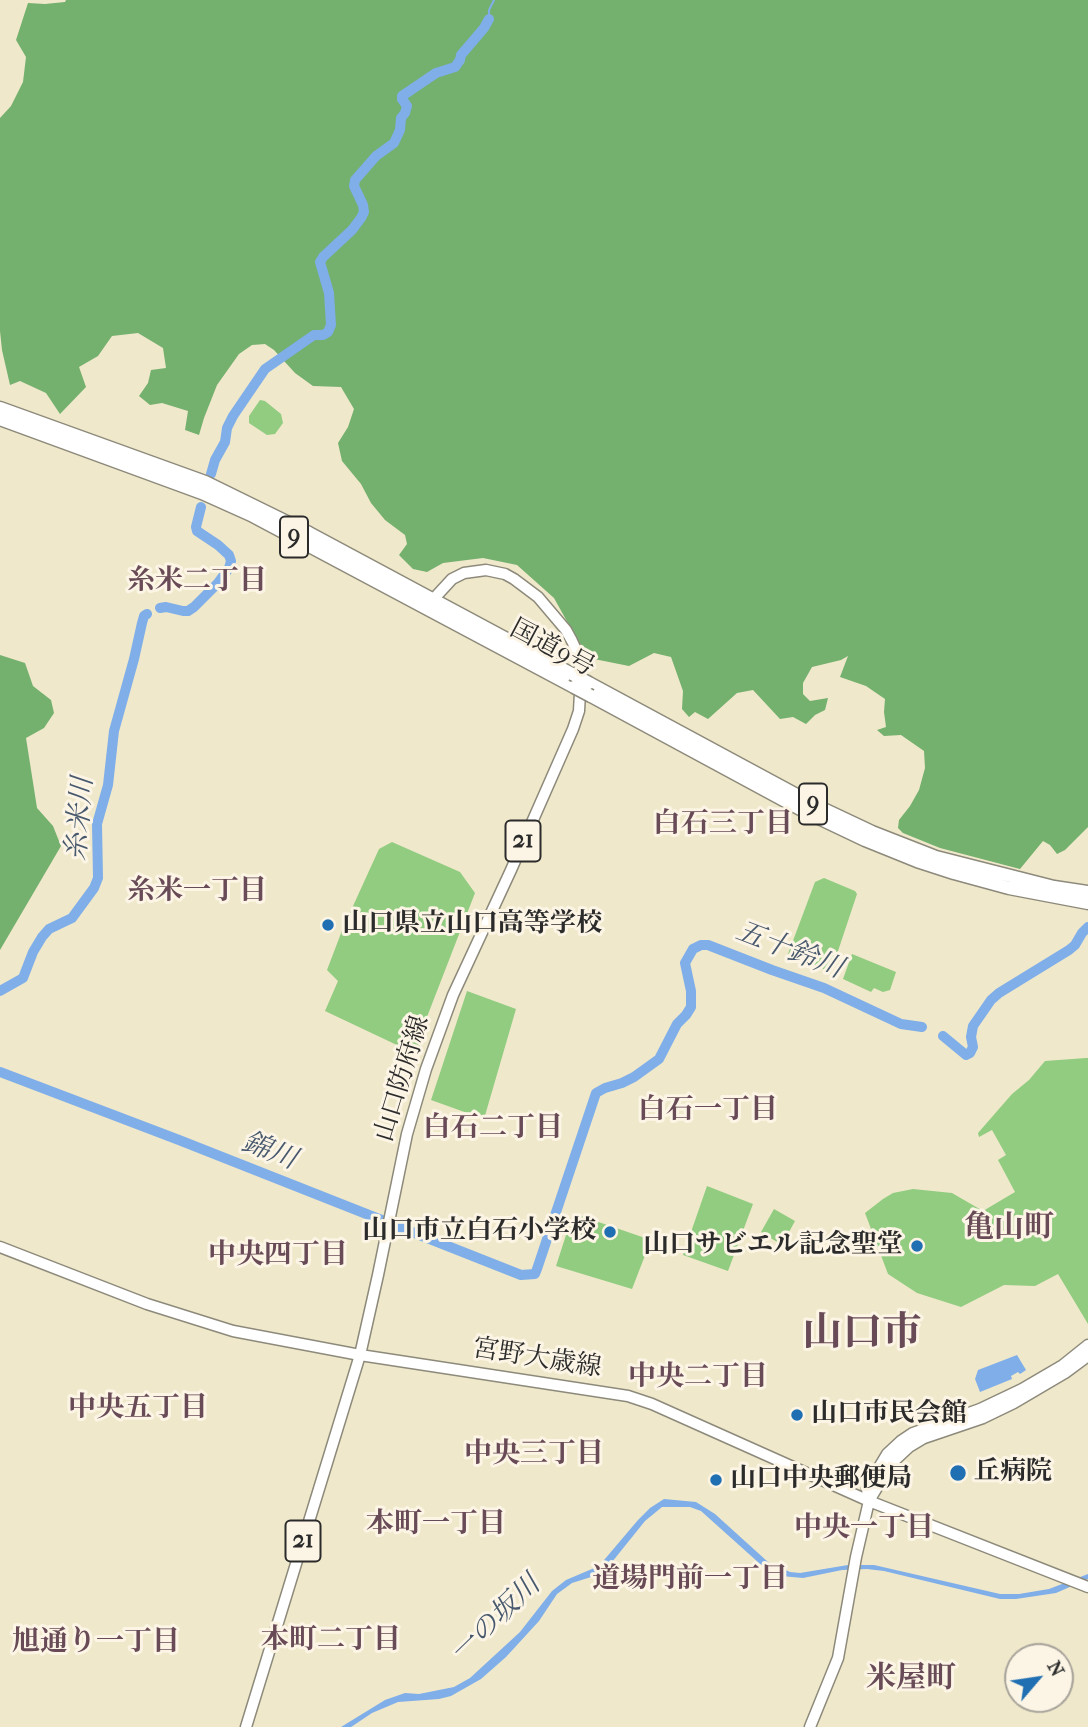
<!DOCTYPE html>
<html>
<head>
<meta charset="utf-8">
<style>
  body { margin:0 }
  #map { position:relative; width:1088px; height:1727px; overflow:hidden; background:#efe8cb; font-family:"IM FELL French Canon",serif }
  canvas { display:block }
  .north { position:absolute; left:1004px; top:1643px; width:70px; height:70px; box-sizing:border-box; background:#fcf5e5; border:2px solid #a8a49b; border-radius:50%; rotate:61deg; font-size:19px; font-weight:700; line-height:28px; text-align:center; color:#2b2b2b }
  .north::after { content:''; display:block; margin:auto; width:24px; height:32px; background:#1f6fb2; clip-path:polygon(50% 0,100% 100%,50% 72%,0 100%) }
</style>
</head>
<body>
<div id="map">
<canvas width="1088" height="1727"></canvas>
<div class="north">N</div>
</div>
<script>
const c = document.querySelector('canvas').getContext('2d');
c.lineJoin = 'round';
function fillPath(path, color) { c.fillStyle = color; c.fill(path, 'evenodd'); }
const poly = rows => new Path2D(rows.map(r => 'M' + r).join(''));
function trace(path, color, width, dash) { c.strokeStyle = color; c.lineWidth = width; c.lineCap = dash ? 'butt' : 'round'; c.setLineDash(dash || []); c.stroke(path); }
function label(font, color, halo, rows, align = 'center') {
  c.font = font + ' "IM FELL French Canon","Noto Serif JP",serif'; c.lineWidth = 6; c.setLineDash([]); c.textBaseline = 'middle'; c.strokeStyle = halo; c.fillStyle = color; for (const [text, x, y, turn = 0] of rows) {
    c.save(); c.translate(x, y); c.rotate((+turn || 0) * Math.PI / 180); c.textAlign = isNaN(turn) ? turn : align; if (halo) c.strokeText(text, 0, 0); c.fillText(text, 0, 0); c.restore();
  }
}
fillPath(poly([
  [260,400,265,401,281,414,283,423,275,434,267,435,249,423,249,416],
  [392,842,460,872,475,893,425,1022,418,1055,325,1011,338,981,327,970,343,928,379,849],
  [824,878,855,891,857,894,831,972,788,954,815,882],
  [852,954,896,972,890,990,883,992,874,988,871,992,843,979],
  [467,991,516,1009,484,1119,431,1100],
  [1086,1058,1088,1058,1088,1324,1058,1274,1035,1286,1004,1285,961,1307,917,1293,888,1274,865,1213,883,1199,893,1193,913,1189,952,1193,983,1211,1015,1192,998,1160,1006,1155,992,1130,979,1137,978,1133,1012,1094,1029,1080,1045,1061],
  [707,1186,753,1204,728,1271,683,1255],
  [774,1209,795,1221,782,1245,761,1232],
  [578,1215,651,1240,632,1289,556,1266,567,1232]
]), '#91cc80');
fillPath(poly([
  [66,0,1088,0,1088,827,1065,850,1057,854,1050,845,1043,841,1020,869,940,848,903,833,898,828,899,820,910,806,919,790,925,768,924,751,901,735,884,736,877,730,886,727,884,712,885,699,866,686,840,677,848,656,841,660,812,667,803,683,803,694,810,701,828,698,825,710,815,715,806,724,793,717,780,719,753,690,737,693,708,719,695,712,689,717,682,709,683,691,671,657,654,653,629,666,594,659,579,643,554,598,517,565,483,558,443,563,427,572,413,569,399,555,407,544,405,535,385,520,371,503,361,484,342,461,338,443,348,427,354,409,341,387,313,386,295,373,274,350,265,344,252,345,239,354,217,385,204,418,199,435,185,430,188,411,162,403,150,405,139,396,148,383,151,370,166,368,163,348,138,333,112,336,98,356,79,367,86,387,60,414,46,393,20,381,10,385,2,350,0,331,0,118,11,106,23,82,26,57,16,40,28,3,45,4,65,2],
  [0,655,25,663,33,686,51,700,54,713,44,728,26,738,37,808,53,826,61,846,0,950]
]), '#74b06e');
fillPath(poly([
  [1017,1355,1026,1370,1020,1374,1018,1372,1011,1376,1012,1379,980,1392,975,1379,978,1370],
  [664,1499,696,1502,715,1514,768,1562,790,1572,800,1573,848,1565,874,1565,1000,1594,1019,1594,1049,1589,1088,1574,1088,1579,1056,1593,1016,1599,1000,1599,884,1571,867,1569,842,1570,803,1578,781,1576,769,1571,759,1563,701,1511,690,1507,662,1507,645,1521,612,1562,601,1571,591,1577,572,1583,557,1594,539,1621,506,1657,481,1679,451,1696,439,1699,398,1702,372,1713,351,1727,341,1727,385,1700,405,1693,419,1694,454,1687,470,1678,520,1632,552,1591,566,1580,599,1566,638,1520,650,1508]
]), '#7faee9');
trace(poly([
  [489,19,489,10,494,0]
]), '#7faee9', 2);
trace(poly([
  [211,474,215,460,225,442,227,428,233,416,265,369,314,335,323,335,328,332,331,325,329,293,320,262,323,257,352,230,361,218,364,212,363,205,354,186,355,180,376,156,394,143,400,130,401,118,405,113,407,106,402,99,402,96,436,73,455,67,460,60,461,55,484,28,489,19],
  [160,608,166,607,183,611,188,611,194,607,218,583,229,568,231,561,229,555,218,545,197,531,196,527,201,507],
  [0,991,23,978,33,952,42,937,49,929,72,918,94,888,98,878,97,824,108,785,114,731,134,659,142,623,144,616,147,614],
  [943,1036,966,1055,970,1053,973,1047,971,1037,973,1026,991,1000,999,993,1069,950,1075,945,1082,933,1088,927],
  [0,1072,179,1140,521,1275,535,1274,537,1269,596,1093,605,1088,622,1083,634,1077,659,1059,677,1024,686,1015,691,1007,691,991,685,963,693,949,701,945,708,945,772,970,824,988,901,1024,922,1027]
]), '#7faee9', 10);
const secondary = poly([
  [0,1247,147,1304,233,1331,360,1355,628,1396,652,1404,869,1501,1088,1587],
  [869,1501,867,1489,875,1474,887,1454,901,1441,913,1433,980,1409,1022,1389,1063,1365,1088,1345],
  [810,1727,838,1658,856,1557,869,1501,887,1471,895,1460,909,1447,924,1438,983,1418,1014,1403,1065,1373,1088,1356]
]);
const primary = poly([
  [246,1727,360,1355,378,1275,407,1134,426,1069,453,995,511,870,573,729,579,711,581,674,579,656,572,641,566,630,538,597,514,579,505,574,486,570,464,573,452,579,428,605]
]);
const highway = poly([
  [0,408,205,482,309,533,572,674],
  [0,419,202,493,251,515,574,687],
  [589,683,819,807,872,832,936,857,1054,887,1088,892],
  [591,696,802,810,865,840,917,861,954,873,1009,888,1088,903]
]);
trace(secondary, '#8d8a7b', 13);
trace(primary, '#8d8a7b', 13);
trace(highway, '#8d8a7b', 15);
trace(secondary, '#fff', 10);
trace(primary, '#fff', 10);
trace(highway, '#fff', 12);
const highwayBridge = poly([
  [572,674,589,683],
  [574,687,591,696]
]);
trace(highwayBridge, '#8d8a7b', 15, []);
trace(highwayBridge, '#fff', 12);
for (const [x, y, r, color] of [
  [328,925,7,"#1f6fb2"],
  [610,1232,7,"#1f6fb2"],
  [917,1246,7,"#1f6fb2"],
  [797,1415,7,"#1f6fb2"],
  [958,1473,9,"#1f6fb2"],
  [716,1480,7,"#1f6fb2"]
]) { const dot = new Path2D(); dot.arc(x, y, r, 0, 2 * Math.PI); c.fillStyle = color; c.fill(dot); trace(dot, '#fcf5e5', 2.5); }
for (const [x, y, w] of [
  [294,537,28],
  [813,804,28],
  [523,841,35],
  [303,1541,35]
]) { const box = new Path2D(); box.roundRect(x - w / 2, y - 20.5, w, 41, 5); c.fillStyle = '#fcf5e5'; c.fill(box); trace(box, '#2b2b2b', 2); }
label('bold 24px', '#2b2b2b', null, [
  ["9",294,537],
  ["9",813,804],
  ["21",523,841],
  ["21",303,1541]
]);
label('26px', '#2b2b2b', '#fcf5e5', [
  ["国道9号",552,649,28],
  ["山口防府線",403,1079,-73],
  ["宮野大歳線",537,1359,9]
]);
label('bold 26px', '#2b2b2b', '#fcf5e5', [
  ["山口県立山口高等学校",342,925],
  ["山口市立白石小学校",596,1232,"right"],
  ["山口サビエル記念聖堂",903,1246,"right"],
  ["山口市民会館",811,1415],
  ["丘病院",974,1473],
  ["山口中央郵便局",730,1480]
], 'left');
label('bold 28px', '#684b57', '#fcf5e5', [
  ["糸米二丁目",197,582],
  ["白石三丁目",723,825],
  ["糸米一丁目",197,892],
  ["白石一丁目",708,1111],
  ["白石二丁目",493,1129],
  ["中央四丁目",278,1256],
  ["中央二丁目",698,1378],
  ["中央五丁目",138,1409],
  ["中央三丁目",534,1455],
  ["本町一丁目",436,1525],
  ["中央一丁目",864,1529],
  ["道場門前一丁目",690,1580],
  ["本町二丁目",331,1641],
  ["旭通り一丁目",96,1643]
]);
label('italic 28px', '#48596e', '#fcf5e5', [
  ["糸米川",81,819,-85],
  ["五十鈴川",789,951,21],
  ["錦川",269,1152,21],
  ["一の坂川",496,1620,-44]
]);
label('bold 30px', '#684b57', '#fcf5e5', [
  ["亀山町",1009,1229],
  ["米屋町",911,1680]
]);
label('bold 40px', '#684b57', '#fcf5e5', [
  ["山口市",862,1335]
]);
</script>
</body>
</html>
